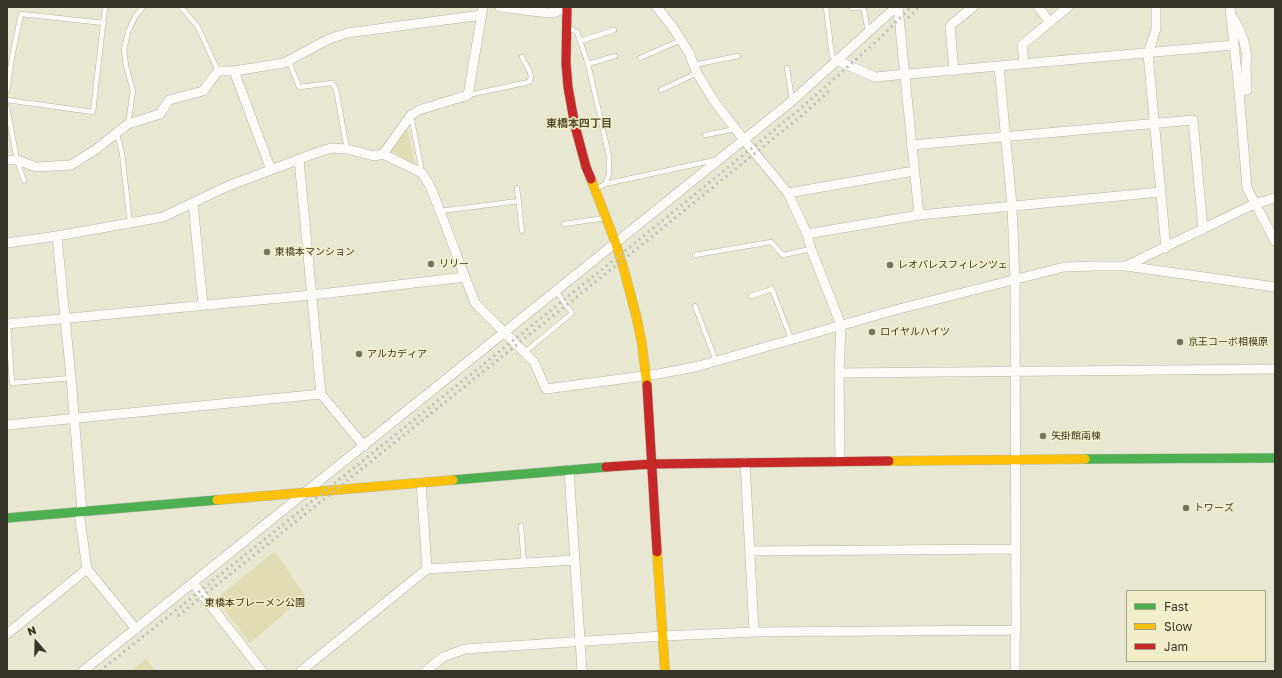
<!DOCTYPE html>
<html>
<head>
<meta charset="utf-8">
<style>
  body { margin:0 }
  #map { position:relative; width:1282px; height:678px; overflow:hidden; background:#e8e7d2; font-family:"Golos Text",sans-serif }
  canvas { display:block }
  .frame { position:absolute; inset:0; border:8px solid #353426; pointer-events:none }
  .legend { position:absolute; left:1126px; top:590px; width:140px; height:72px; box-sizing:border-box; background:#f1efc9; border:1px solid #a6a488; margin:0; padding:5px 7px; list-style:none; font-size:12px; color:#353426 }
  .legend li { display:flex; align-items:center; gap:8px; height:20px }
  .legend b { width:20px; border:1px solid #a6a488 }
  .north { position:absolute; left:16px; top:622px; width:40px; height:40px; -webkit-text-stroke:3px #f1efc9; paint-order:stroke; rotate:340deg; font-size:11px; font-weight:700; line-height:16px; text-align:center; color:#353426 }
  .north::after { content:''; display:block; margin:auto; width:14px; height:18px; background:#353426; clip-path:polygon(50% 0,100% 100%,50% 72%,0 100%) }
</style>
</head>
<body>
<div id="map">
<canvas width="1282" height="678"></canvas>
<div class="frame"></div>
<ul class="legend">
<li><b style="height:5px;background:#4caf50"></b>Fast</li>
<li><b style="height:5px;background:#ffc107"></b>Slow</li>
<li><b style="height:5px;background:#c62828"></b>Jam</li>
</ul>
<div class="north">N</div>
</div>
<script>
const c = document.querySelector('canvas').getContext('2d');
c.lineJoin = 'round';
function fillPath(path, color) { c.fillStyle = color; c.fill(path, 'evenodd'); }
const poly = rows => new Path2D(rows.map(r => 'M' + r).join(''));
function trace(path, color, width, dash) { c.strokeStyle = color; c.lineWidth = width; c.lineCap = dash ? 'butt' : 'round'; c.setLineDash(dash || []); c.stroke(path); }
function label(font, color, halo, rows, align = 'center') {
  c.font = font + ' "Golos Text","Noto Sans JP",sans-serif'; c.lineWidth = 3; c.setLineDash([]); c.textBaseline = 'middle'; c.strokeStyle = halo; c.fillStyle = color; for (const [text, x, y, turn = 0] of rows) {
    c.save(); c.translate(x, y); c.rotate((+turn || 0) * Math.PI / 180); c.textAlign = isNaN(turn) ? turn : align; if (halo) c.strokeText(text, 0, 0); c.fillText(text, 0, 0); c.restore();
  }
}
fillPath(poly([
  [407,127,415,164,391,151],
  [275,551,305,596,250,643,216,599],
  [146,659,156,671,130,671]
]), '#e0ddb2');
const lane = poly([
  [181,7,198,27,218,71],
  [826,7,832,56,838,61],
  [852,8,860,7,864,10,868,32],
  [567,27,577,32,588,64,609,156,609,174,605,184,596,189],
  [580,41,614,30],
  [640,58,681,40],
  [289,61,299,87,332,83,336,89,347,149],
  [588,64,615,56],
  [693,65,738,56],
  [787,68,792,100],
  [661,90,697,73],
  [7,91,12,57,21,14,104,23],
  [468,95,529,82,531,78,530,72,522,57],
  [7,100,93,112,105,7],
  [7,107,17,160,24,181],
  [411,115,422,173],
  [128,124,133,91,126,66,124,50,128,32,135,17,143,7],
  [117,134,122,153,130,224],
  [705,135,736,129],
  [605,184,715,160],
  [517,188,522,231],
  [440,211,519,201],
  [564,224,605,218],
  [695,255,771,242,783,255,811,249],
  [751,296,772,289,791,339],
  [695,306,716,361],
  [8,324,12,383,71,378],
  [525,352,572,313,556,291],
  [521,526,524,564]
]);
const street = poly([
  [500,7,548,13,556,12,566,7],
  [657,7,674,29,681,40,689,53,697,73,714,101,744,140,788,193,807,234,811,249,841,325,839,373,840,461],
  [898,7,919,215],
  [1038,7,1049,21],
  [1156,7,1156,29,1148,54,1166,248],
  [1230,7,1239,91,1247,188,1275,241],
  [1233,18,1240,30,1244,42,1247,56,1246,66,1247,90,1239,91],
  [838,61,875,77,1234,45],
  [1024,63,1022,45,1068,7],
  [999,66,1012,206,1015,279,1016,630,1015,640,1015,671],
  [234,71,271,170],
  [954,71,950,27,952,24,973,7],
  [911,145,1193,120,1203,229],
  [383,154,422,173,430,186,440,211,465,277],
  [299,159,321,394],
  [7,160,17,160,36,167,71,165,95,150,128,124,160,114,169,100,203,91,218,71,234,71,284,63,329,39,347,33,482,15],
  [788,193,914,171],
  [193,203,203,305],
  [807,234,919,215,1161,192],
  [57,236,71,378,82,512],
  [7,243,57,236,163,217,228,186,313,154,331,148,347,149,374,156,383,154,411,115,419,110,468,95,483,7],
  [1126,266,1254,204,1275,198],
  [7,324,312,295,465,277,475,303,534,362,546,389,658,374,699,366,895,310,1064,267,1094,266,1126,266,1275,287],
  [839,373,1275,369],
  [7,425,321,394,364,446],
  [745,462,754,632],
  [569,470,582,671],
  [421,483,427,569],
  [79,512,87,569,136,629],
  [750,551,1016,549],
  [193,583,262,671],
  [7,634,87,569],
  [83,671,792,101,896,7],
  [301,671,427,569,575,560],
  [426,671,443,657,465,649,663,636,754,632,1016,630]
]);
const fast = poly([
  [1085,459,1275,458],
  [453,480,606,467],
  [7,518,217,500]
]);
const slow = poly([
  [591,179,616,244,624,270,636,315,642,344,647,385],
  [889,461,1085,459],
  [217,500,453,480],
  [657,552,665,671]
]);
const jam = poly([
  [567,7,566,63,568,87,575,126,586,167,591,179],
  [647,385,657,552],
  [606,467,652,464,889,461]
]);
trace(lane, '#b5b4a4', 5.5);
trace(street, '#b5b4a4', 10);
trace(fast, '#b5b4a4', 10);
trace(slow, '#b5b4a4', 10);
trace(jam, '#b5b4a4', 10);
trace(lane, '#fcfbf8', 4.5);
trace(street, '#fcfbf8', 9);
trace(fast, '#4caf50', 9);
trace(slow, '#ffc107', 9);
trace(jam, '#c62828', 9);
trace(poly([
  [908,18,919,7],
  [178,616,644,243,806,112,830,90],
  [100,671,641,238,800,109,878,40,911,7]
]), '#bfbfba', 3, [2, 4]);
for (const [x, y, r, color] of [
  [267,252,4,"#747362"],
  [431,264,4,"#747362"],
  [890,265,4,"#747362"],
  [872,332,4,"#747362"],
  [1180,342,4,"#747362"],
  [359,354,4,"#747362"],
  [1043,436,4,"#747362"],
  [1186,508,4,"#747362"]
]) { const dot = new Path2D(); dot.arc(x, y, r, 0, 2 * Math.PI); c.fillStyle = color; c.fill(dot); trace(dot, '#f1efc9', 1.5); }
label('10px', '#353426', '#f1efc9', [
  ["東橋本マンション",275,252],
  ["リリー",439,264],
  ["レオパレスフィレンツェ",898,265],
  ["ロイヤルハイツ",880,332],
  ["京王コーポ相模原",1188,342],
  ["アルカディア",367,354],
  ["矢掛館南棟",1051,436],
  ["トワーズ",1194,508]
], 'left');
label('10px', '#302c04', '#f1efc9', [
  ["東橋本ブレーメン公園",255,603]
]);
label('bold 11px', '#535030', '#f1efc9', [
  ["東橋本四丁目",579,124]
]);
</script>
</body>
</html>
